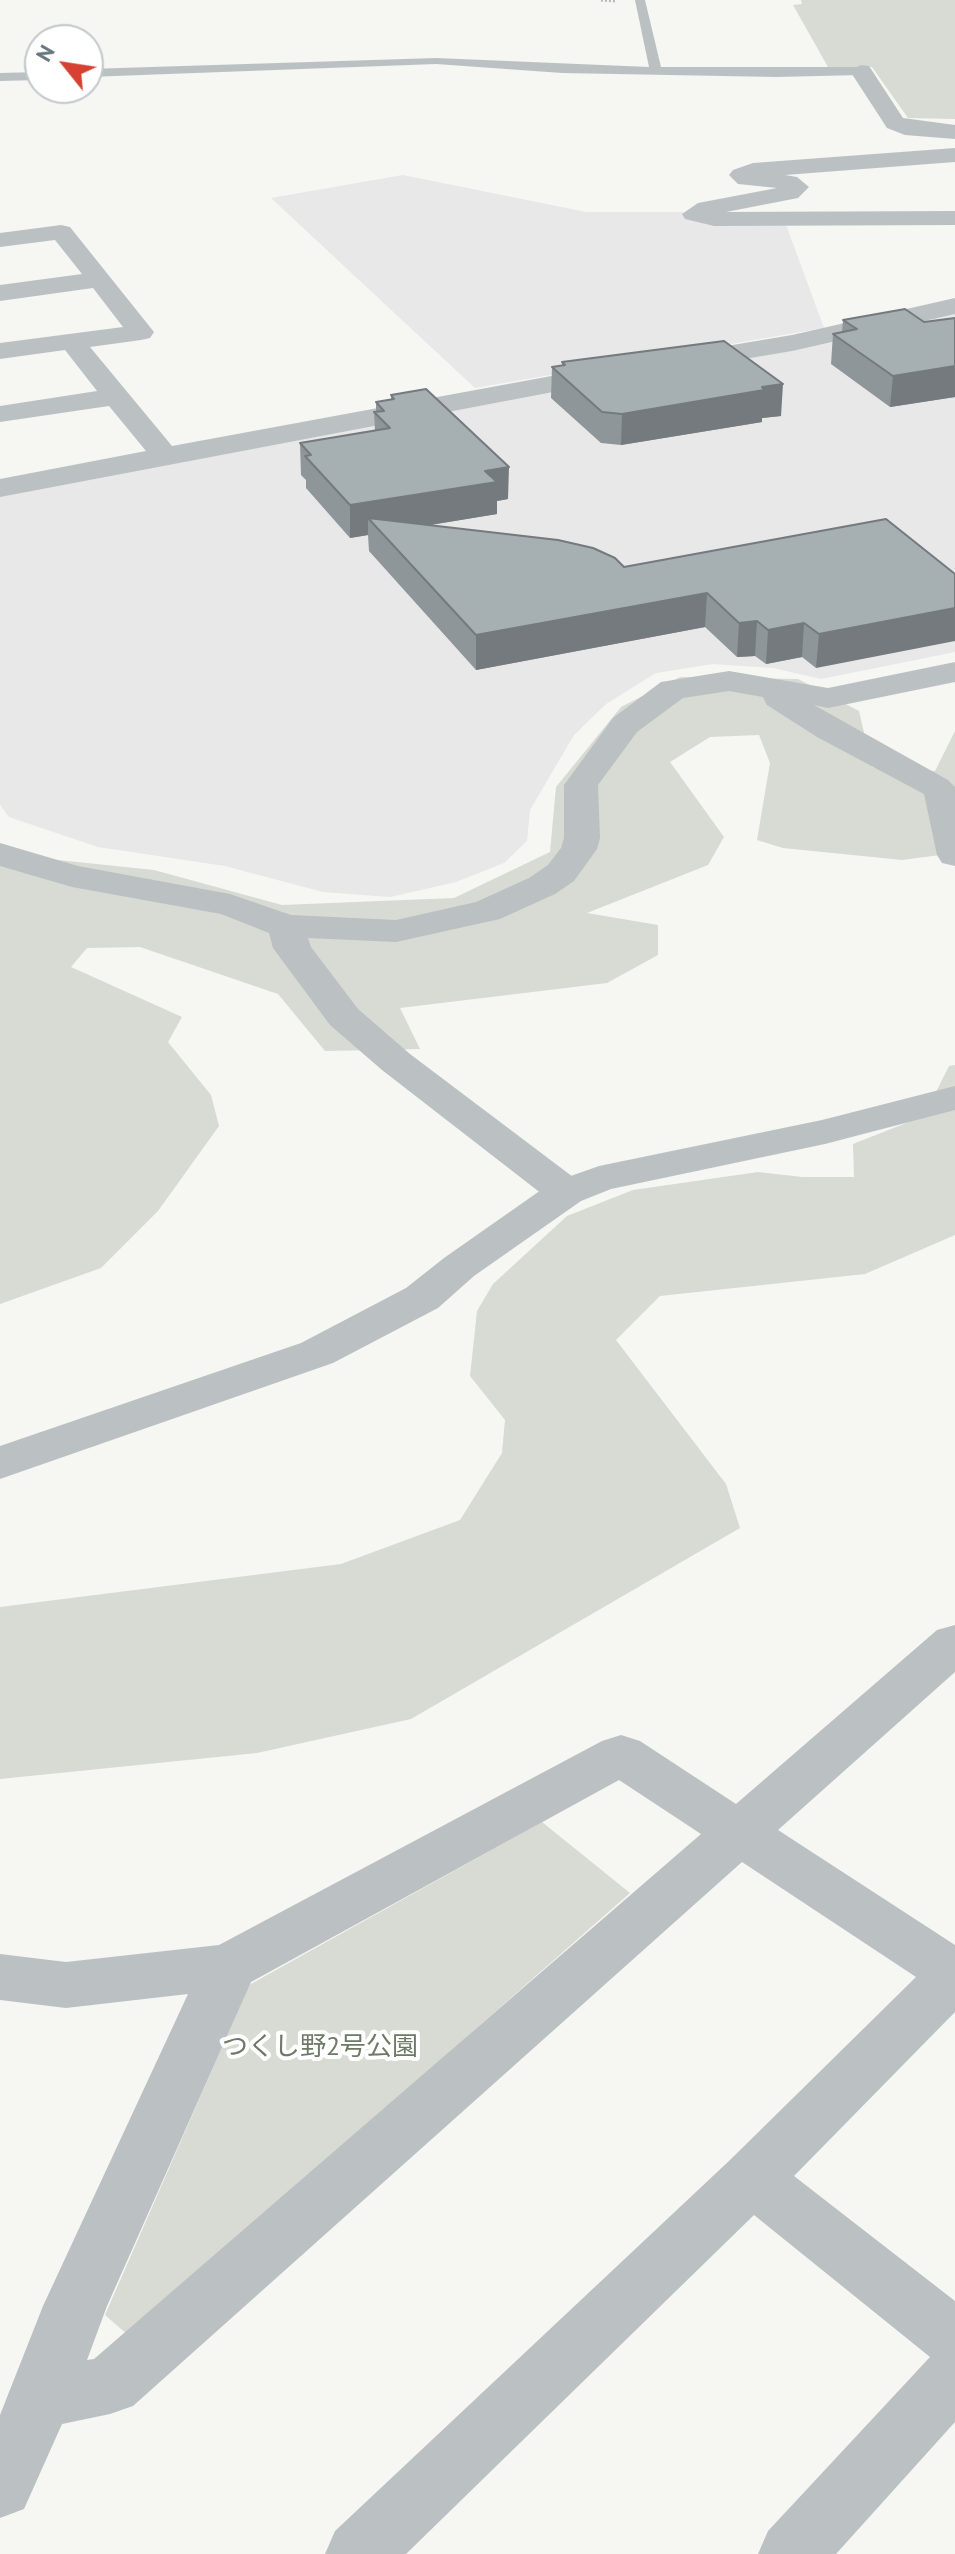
<!DOCTYPE html>
<html>
<head>
<meta charset="utf-8">
<style>
  body { margin:0 }
  #map { position:relative; width:955px; height:2554px; overflow:hidden; background:#f6f6f3; font-family:"PT Sans",sans-serif }
  canvas { display:block }
  .north { position:absolute; left:24px; top:24px; width:80px; height:80px; box-sizing:border-box; background:#fff; border:2px solid #c1c8cb; border-radius:50%; rotate:300deg; font-size:22px; font-weight:700; line-height:32px; text-align:center; color:#64757c }
  .north::after { content:''; display:block; margin:auto; width:28px; height:36px; background:#d64134; clip-path:polygon(50% 0,100% 100%,50% 72%,0 100%) }
</style>
</head>
<body>
<div id="map">
<canvas width="955" height="2554"></canvas>
<div class="north">N</div>
</div>
<script>
const c = document.querySelector('canvas').getContext('2d');
c.lineJoin = 'round';
function fillPath(path, color) { c.fillStyle = color; c.fill(path, 'evenodd'); }
const poly = rows => new Path2D(rows.map(r => 'M' + r).join(''));
function trace(path, color, width, dash) { c.strokeStyle = color; c.lineWidth = width; c.lineCap = dash ? 'butt' : 'round'; c.setLineDash(dash || []); c.stroke(path); }
function label(font, color, halo, rows, align = 'center') {
  c.font = font + ' "PT Sans","Noto Sans JP",sans-serif'; c.lineWidth = 8; c.setLineDash([]); c.textBaseline = 'middle'; c.strokeStyle = halo; c.fillStyle = color; for (const [text, x, y, turn = 0] of rows) {
    c.save(); c.translate(x, y); c.rotate((+turn || 0) * Math.PI / 180); c.textAlign = isNaN(turn) ? turn : align; if (halo) c.strokeText(text, 0, 0); c.fillText(text, 0, 0); c.restore();
  }
}
fillPath(poly([
  [403,175,586,212,683,212,684,215,785,222,824,328,475,388,271,198],
  [955,312,955,652,821,679,773,668,713,664,656,673,606,704,574,735,530,810,527,841,504,863,456,882,390,897,323,892,225,866,98,847,9,817,0,805,0,495]
]), '#e7e8e7');
fillPath(poly([
  [801,0,955,0,955,119,908,118,872,67,828,67,793,5,802,4],
  [680,677,798,679,859,711,872,767,935,771,955,731,955,853,902,860,783,848,757,840,770,763,759,735,710,737,670,762,724,837,708,865,587,913,658,925,658,955,607,983,400,1008,420,1049,325,1051,278,994,140,947,87,948,71,967,182,1017,168,1042,211,1095,219,1126,158,1211,101,1268,0,1304,0,854,154,870,282,905,454,898,550,852,556,787,621,707],
  [955,1065,955,1235,865,1274,660,1296,616,1340,726,1484,740,1528,411,1719,257,1753,0,1779,0,1607,341,1564,460,1520,502,1453,505,1420,470,1376,477,1311,493,1284,567,1216,633,1190,758,1172,802,1177,854,1177,853,1144,924,1116,949,1066],
  [542,1822,630,1893,128,2335,105,2315,249,1985]
]), '#d7dbd3');
trace(poly([
  [601,0,616,1]
]), '#b6babc', 3, [2, 2]);
fillPath(poly([
  [635,0,645,0,661,67,861,67,867,71,861,75,776,77,562,73,436,64,88,77,88,69,436,58,649,67,635,0],
  [40,72,40,80,0,81,0,73,40,72]
]), '#bbc1c3');
fillPath(poly([
  [861,65,869,66,903,118,955,125,955,139,905,135,887,128,850,71,861,65],
  [955,148,955,162,785,175,797,177,809,187,798,198,726,212,955,211,955,225,714,226,685,219,682,214,698,203,777,188,738,184,729,175,733,170,753,163,955,148],
  [61,225,70,227,154,332,150,338,141,340,90,347,172,446,611,365,621,367,625,373,621,379,611,381,0,497,0,479,146,451,109,406,0,422,0,406,97,391,65,350,0,359,0,343,123,327,93,288,0,301,0,285,82,274,55,240,0,247,0,233,61,225],
  [955,298,955,314,792,351,679,370,669,368,666,362,669,356,679,354,792,335,955,298],
  [955,662,955,682,828,708,814,705,948,780,955,787,955,866,942,863,937,855,924,794,817,737,767,705,763,697,729,691,683,698,637,732,598,785,600,838,597,849,574,881,555,894,500,919,396,942,308,938,311,947,358,1009,410,1054,581,1183,587,1192,581,1201,566,1205,551,1201,382,1070,330,1025,273,948,269,933,221,914,72,887,0,866,0,843,78,866,230,894,291,915,396,920,476,902,529,878,548,865,561,848,564,838,564,785,613,718,661,682,729,671,828,688,955,662],
  [955,1625,955,1672,778,1830,955,1945,955,2012,794,2176,955,2301,955,2422,836,2554,758,2554,768,2531,930,2357,754,2215,406,2554,325,2554,335,2531,730,2160,916,1977,742,1862,133,2406,110,2414,62,2424,24,2509,0,2518,0,2415,43,2306,188,1994,66,2008,0,2000,0,1954,66,1962,219,1945,602,1741,621,1735,640,1741,736,1804,937,1630,955,1625],
  [619,1780,701,1834,94,2359,87,2360,107,2306,251,1982,619,1780]
]), '#bbc1c3');
fillPath(poly([
  [955,1086,955,1110,825,1144,611,1189,581,1201,474,1276,438,1308,333,1363,0,1479,0,1446,301,1343,406,1288,444,1258,551,1183,599,1166,822,1120,955,1086]
]), '#bbc1c3');
fillPath(poly([
  [955,318,955,397,890,407,831,364,833,334,842,332,843,320,924,322],
  [562,362,781,416,762,418,762,422,621,445,601,443,551,398,552,367,562,366],
  [391,395,508,499,497,501,497,514,429,525,624,567,886,519,816,668,802,657,766,664,755,656,737,657,705,627,476,670,369,551,368,535,350,538,306,488,306,480,301,475,300,443,375,431,374,412,376,412,376,402,391,399]
]), '#8f9699');
fillPath(poly([
  [955,366,955,397,890,407,893,376],
  [783,384,781,416,762,418,762,422,621,445,622,414,762,387],
  [509,467,508,499,497,501,497,514,382,533,368,518,368,535,350,538,350,505,485,471],
  [707,593,705,627,476,670,476,635],
  [955,608,955,641,816,668,819,634],
  [757,621,755,656,737,657,739,623],
  [804,623,802,657,766,664,768,630]
]), '#747a7d');
const building = poly([
  [905,309,924,322,955,318,955,366,893,376,833,334,857,329,843,320,905,309],
  [724,341,783,384,762,387,764,390,622,414,602,412,552,367,565,365,562,362,724,341],
  [426,389,509,467,485,471,497,482,350,505,305,456,311,455,300,443,390,428,374,412,384,411,376,402,394,399,391,395,426,389],
  [368,518,558,540,593,548,615,558,624,567,886,519,955,574,955,608,819,634,804,623,768,630,757,621,739,623,707,593,476,635,368,518]
]);
fillPath(building, '#a6afb2');
trace(building, '#747a7d', 2);
label('26px', '#6d7a66', '#fff', [
  ["つくし野2号公園",320,2048]
]);
</script>
</body>
</html>
